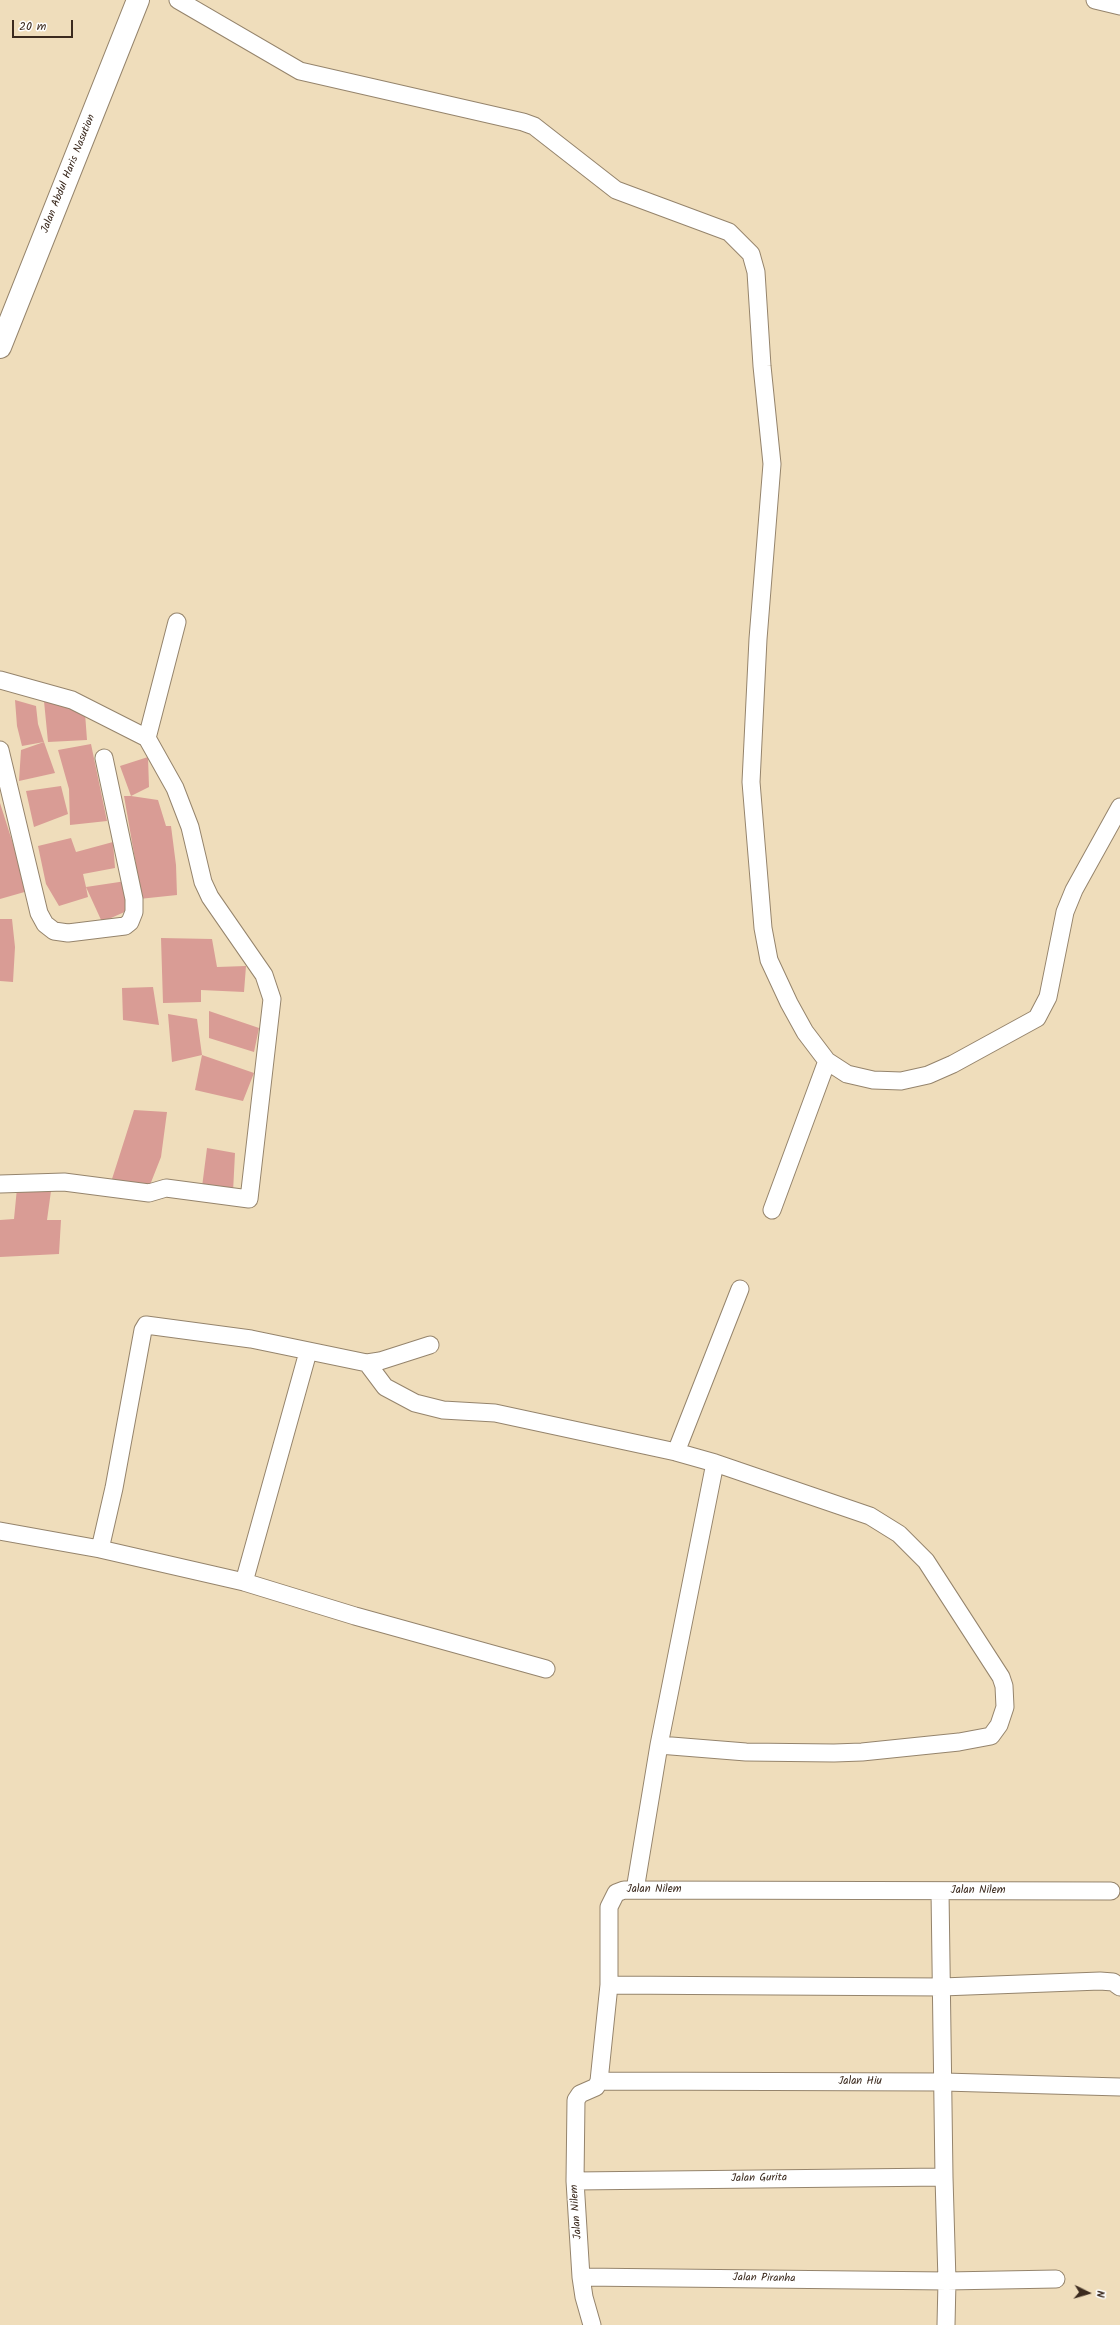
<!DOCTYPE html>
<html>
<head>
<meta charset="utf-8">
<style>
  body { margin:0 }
  #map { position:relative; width:1120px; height:2325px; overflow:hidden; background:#efddbb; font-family:Kalam,sans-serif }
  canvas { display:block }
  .north { position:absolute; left:1068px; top:2273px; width:40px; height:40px; -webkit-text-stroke:3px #fff; paint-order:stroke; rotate:95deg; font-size:11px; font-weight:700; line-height:16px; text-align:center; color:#3b2a1e }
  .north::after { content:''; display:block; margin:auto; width:14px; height:18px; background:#3b2a1e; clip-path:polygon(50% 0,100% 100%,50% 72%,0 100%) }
  .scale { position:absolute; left:12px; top:20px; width:61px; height:18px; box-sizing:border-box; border:2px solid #3b2a1e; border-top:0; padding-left:5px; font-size:12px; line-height:14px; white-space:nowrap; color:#3b2a1e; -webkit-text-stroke:3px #fff; paint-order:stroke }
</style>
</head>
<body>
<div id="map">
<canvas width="1120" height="2325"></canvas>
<div class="north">N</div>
<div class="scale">20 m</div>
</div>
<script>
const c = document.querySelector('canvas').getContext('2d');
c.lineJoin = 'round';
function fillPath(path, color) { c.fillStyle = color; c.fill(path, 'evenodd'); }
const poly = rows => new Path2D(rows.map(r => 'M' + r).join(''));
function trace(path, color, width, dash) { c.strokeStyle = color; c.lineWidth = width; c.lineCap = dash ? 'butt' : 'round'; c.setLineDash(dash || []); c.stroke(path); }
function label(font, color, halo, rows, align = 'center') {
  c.font = font + ' Kalam,sans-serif'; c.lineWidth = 3; c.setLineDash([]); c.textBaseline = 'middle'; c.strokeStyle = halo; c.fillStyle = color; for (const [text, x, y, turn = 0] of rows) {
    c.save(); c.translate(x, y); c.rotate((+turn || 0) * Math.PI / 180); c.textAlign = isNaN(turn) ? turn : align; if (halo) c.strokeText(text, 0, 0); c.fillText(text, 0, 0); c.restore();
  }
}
fillPath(poly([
  [15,700,36,706,38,724,44,742,22,746,17,726],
  [44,701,85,713,87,740,48,742],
  [44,742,55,773,19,781,21,750],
  [91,744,107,821,70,825,69,789,58,750],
  [148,757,149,787,131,796,158,800,166,826,171,826,176,865,177,895,139,899,132,866,136,865,124,796,131,796,120,766],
  [61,786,68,814,34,827,26,791],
  [0,803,28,891,0,899],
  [71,838,76,852,113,842,115,868,83,874,86,887,126,881,129,910,102,922,86,887,88,897,59,906,46,884,38,846],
  [0,919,12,919,15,947,13,982,0,981],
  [161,938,212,939,217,967,246,966,244,992,201,990,201,1002,163,1003],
  [153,987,159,1025,123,1020,122,988],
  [209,1011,259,1028,254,1052,209,1038],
  [168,1014,197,1019,202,1055,172,1062],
  [202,1055,254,1073,243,1101,195,1090],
  [134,1110,167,1112,161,1157,148,1190,112,1179],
  [207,1148,235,1153,233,1192,202,1187],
  [17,1188,51,1191,47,1220,61,1220,59,1254,0,1257,0,1220,14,1219]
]), '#d99c95');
const street = poly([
  [178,0,300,71,523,122,534,126,616,190,729,232,751,254,756,272,762,366,772,464,758,639,751,782,763,928,769,960,789,1003,805,1032,827,1061,847,1074,873,1080,901,1081,928,1075,953,1064,1037,1018,1048,997,1065,912,1074,890,1120,807],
  [1095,0,1120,6],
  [0,680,72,700,147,738,175,788,190,827,203,882,210,897,264,975,272,999,249,1199,166,1188,149,1193,64,1182,0,1184],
  [147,738,177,622],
  [0,750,39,913,45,924,54,931,68,933,125,926,130,922,134,912,134,899,104,758],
  [772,1210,827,1061],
  [367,1363,385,1387,415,1403,443,1410,495,1413,676,1452],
  [0,1531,100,1549,114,1488,143,1330,146,1325,251,1339,367,1363,380,1361,430,1345],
  [100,1549,244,1582,355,1616,546,1669],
  [244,1582,308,1352],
  [659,1745,746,1752,834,1753,862,1752,959,1742,991,1736,999,1725,1005,1707,1004,1686,1001,1677,926,1561,899,1534,870,1516,715,1463,676,1452,740,1289],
  [635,1890,659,1745,715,1463],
  [940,1891,944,2177,947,2281,946,2325],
  [609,1985,942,1987,1100,1981,1113,1982,1120,1987],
  [599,2081,944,2082,1120,2087],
  [575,2181,944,2177],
  [581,2277,947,2281,1056,2279],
  [592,2325,584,2297,581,2277,575,2181,576,2100,580,2094,596,2087,599,2081,609,1985,609,1907,616,1893,624,1890,1111,1891]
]);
const primary = poly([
  [0,347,138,0]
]);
trace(street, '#95846c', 19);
trace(primary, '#95846c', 24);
trace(street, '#fff', 17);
trace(primary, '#fff', 22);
label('11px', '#3b2a1e', '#fff', [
  ["Jalan Abdul Haris Nasution",69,174,-68],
  ["Jalan Nilem",654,1890],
  ["Jalan Nilem",978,1891],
  ["Jalan Hiu",860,2082],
  ["Jalan Gurita",759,2179,-1],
  ["Jalan Nilem",577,2212,-94],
  ["Jalan Piranha",764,2279,1]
]);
</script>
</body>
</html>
